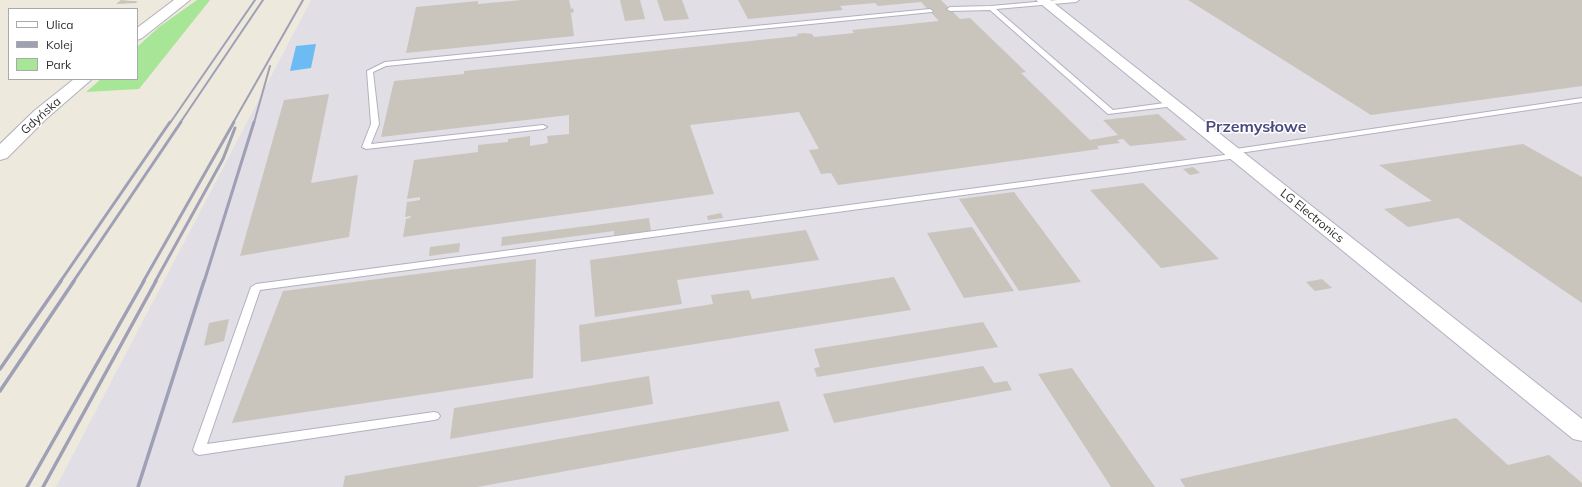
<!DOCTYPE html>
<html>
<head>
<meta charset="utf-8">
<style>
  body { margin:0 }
  #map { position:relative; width:1582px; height:487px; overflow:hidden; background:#eee9dd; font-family:Mulish,sans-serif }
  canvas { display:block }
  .legend { position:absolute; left:8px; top:8px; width:130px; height:72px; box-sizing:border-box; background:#fff; border:1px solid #aaa; margin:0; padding:5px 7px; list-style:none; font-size:12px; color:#2b2b2b }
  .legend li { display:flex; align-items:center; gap:8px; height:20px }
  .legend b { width:20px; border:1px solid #aaa }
</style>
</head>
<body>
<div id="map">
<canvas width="1582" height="487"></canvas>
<ul class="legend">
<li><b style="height:5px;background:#fff"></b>Ulica</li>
<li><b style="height:5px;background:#9f9fb6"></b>Kolej</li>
<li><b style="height:11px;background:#a7e697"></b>Park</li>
</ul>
</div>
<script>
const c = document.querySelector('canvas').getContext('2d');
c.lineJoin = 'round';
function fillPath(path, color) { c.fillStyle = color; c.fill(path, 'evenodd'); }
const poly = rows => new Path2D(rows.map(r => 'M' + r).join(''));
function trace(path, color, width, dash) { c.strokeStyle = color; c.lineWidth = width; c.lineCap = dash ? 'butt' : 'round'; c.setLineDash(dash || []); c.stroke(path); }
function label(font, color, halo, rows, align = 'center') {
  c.font = font + ' Mulish,sans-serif'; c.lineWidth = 3; c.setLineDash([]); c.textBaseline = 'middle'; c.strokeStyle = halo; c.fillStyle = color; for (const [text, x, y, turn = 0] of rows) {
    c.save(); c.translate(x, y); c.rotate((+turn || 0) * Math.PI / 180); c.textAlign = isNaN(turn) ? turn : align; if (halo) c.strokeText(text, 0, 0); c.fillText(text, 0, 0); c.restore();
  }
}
fillPath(poly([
  [311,0,1582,0,1582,487,56,487]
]), '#e1dee6');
fillPath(poly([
  [197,0,210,0,139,89,86,92,101,79,137,79,137,47,159,27]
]), '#a7e697');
fillPath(poly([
  [316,44,311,68,290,71,296,46]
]), '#6cbcf3');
fillPath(poly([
  [121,0,131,1,138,1,136,2,137,3,116,4],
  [522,0,569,0,571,9,573,8,574,12,571,13,574,36,406,53,416,7,478,1,478,4],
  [620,0,640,0,645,19,625,21],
  [657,0,682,0,689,19,664,21],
  [738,0,941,0,960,19,970,18,1026,72,1021,73,1090,140,1118,135,1103,120,1158,114,1187,140,1130,146,1123,139,1117,140,1120,143,1097,146,1099,149,838,185,831,173,821,174,809,150,819,149,799,112,690,125,714,194,403,237,406,219,410,218,411,216,405,217,407,202,420,200,420,197,407,199,414,160,478,152,478,145,508,142,508,139,530,136,530,146,548,143,547,136,569,134,569,115,381,137,394,81,464,74,464,71,798,36,797,34,804,33,812,34,814,37,854,33,852,30,939,21,921,2,878,6,875,3,840,6,843,10,748,19],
  [1188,0,1582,0,1582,86,1371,115],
  [329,94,311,183,358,175,349,237,240,256,284,100],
  [1523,144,1582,177,1582,303,1458,218,1408,227,1384,209,1432,201,1379,165],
  [1193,167,1200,173,1190,175,1183,169],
  [1143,183,1219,259,1161,268,1090,190],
  [1014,192,1081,282,1019,291,959,199],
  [721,213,723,218,708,220,707,216],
  [649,218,651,231,614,235,614,231,501,246,502,237],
  [972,227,1014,291,964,298,927,233],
  [806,230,819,260,677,280,682,304,595,317,590,260],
  [460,243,459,252,429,256,430,247],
  [536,259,533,378,232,423,283,291],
  [894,277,911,310,581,362,579,325,713,304,711,295,749,290,752,299],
  [1322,279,1332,288,1315,291,1306,282],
  [229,319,224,341,204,346,209,323],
  [983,322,998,347,817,377,814,368,820,367,814,349],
  [983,366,994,383,1007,381,1012,390,834,423,823,394],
  [1072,368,1155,487,1111,487,1038,374],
  [649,376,653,404,450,439,454,408],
  [779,401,789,431,477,487,343,487,345,476],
  [1456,418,1508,465,1549,455,1582,483,1582,487,1185,487,1180,479]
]), '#c9c5bc');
const lane = poly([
  [1058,0,1079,0,1076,2,996,9,1113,110,1172,102,1176,104,1175,106,1108,114,990,10,950,11,947,9,950,7,991,6,1058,0],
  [930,9,933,11,932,12,386,66,373,72,379,124,371,144,543,125,547,127,543,129,366,149,362,147,371,124,367,71,385,62,930,9],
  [1582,98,1582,102,1233,154,1240,154,1241,156,1237,158,260,290,207,444,434,412,438,413,440,416,438,419,434,420,199,455,195,453,193,450,251,287,256,284,1232,154,1228,152,1229,150,1582,98]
]);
const street = poly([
  [1036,0,1050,0,1582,419,1582,441,1573,439,1036,0]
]);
const secondary = poly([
  [174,0,190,0,142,38,137,40,137,28,174,0],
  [74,79,92,79,46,119,7,158,0,160,0,144,34,111,74,79]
]);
trace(lane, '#b1b1bf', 2);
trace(street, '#b1b1bf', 2);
trace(secondary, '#b1b1bf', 2);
fillPath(lane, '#fff');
fillPath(street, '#fff');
fillPath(secondary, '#fff');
trace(poly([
  [170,123,255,0],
  [180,123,263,0],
  [233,123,303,0],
  [254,123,270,66]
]), '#9f9fb6', 2);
trace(poly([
  [60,282,170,122],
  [73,282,181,122],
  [143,282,234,122],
  [155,282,223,159,235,128],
  [204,282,254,122]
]), '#9f9fb6', 3);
trace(poly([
  [0,369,61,281],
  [0,391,74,281],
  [27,487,144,281],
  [43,487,156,281],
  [138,487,204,281]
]), '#9f9fb6', 3.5);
label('12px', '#2b2b2b', '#fff', [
  ["Gdyńska",41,116,-42],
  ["LG Electronics",1312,216,39]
]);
label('bold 16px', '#494b7e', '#fff', [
  ["Przemysłowe",1256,127]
]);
</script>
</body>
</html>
